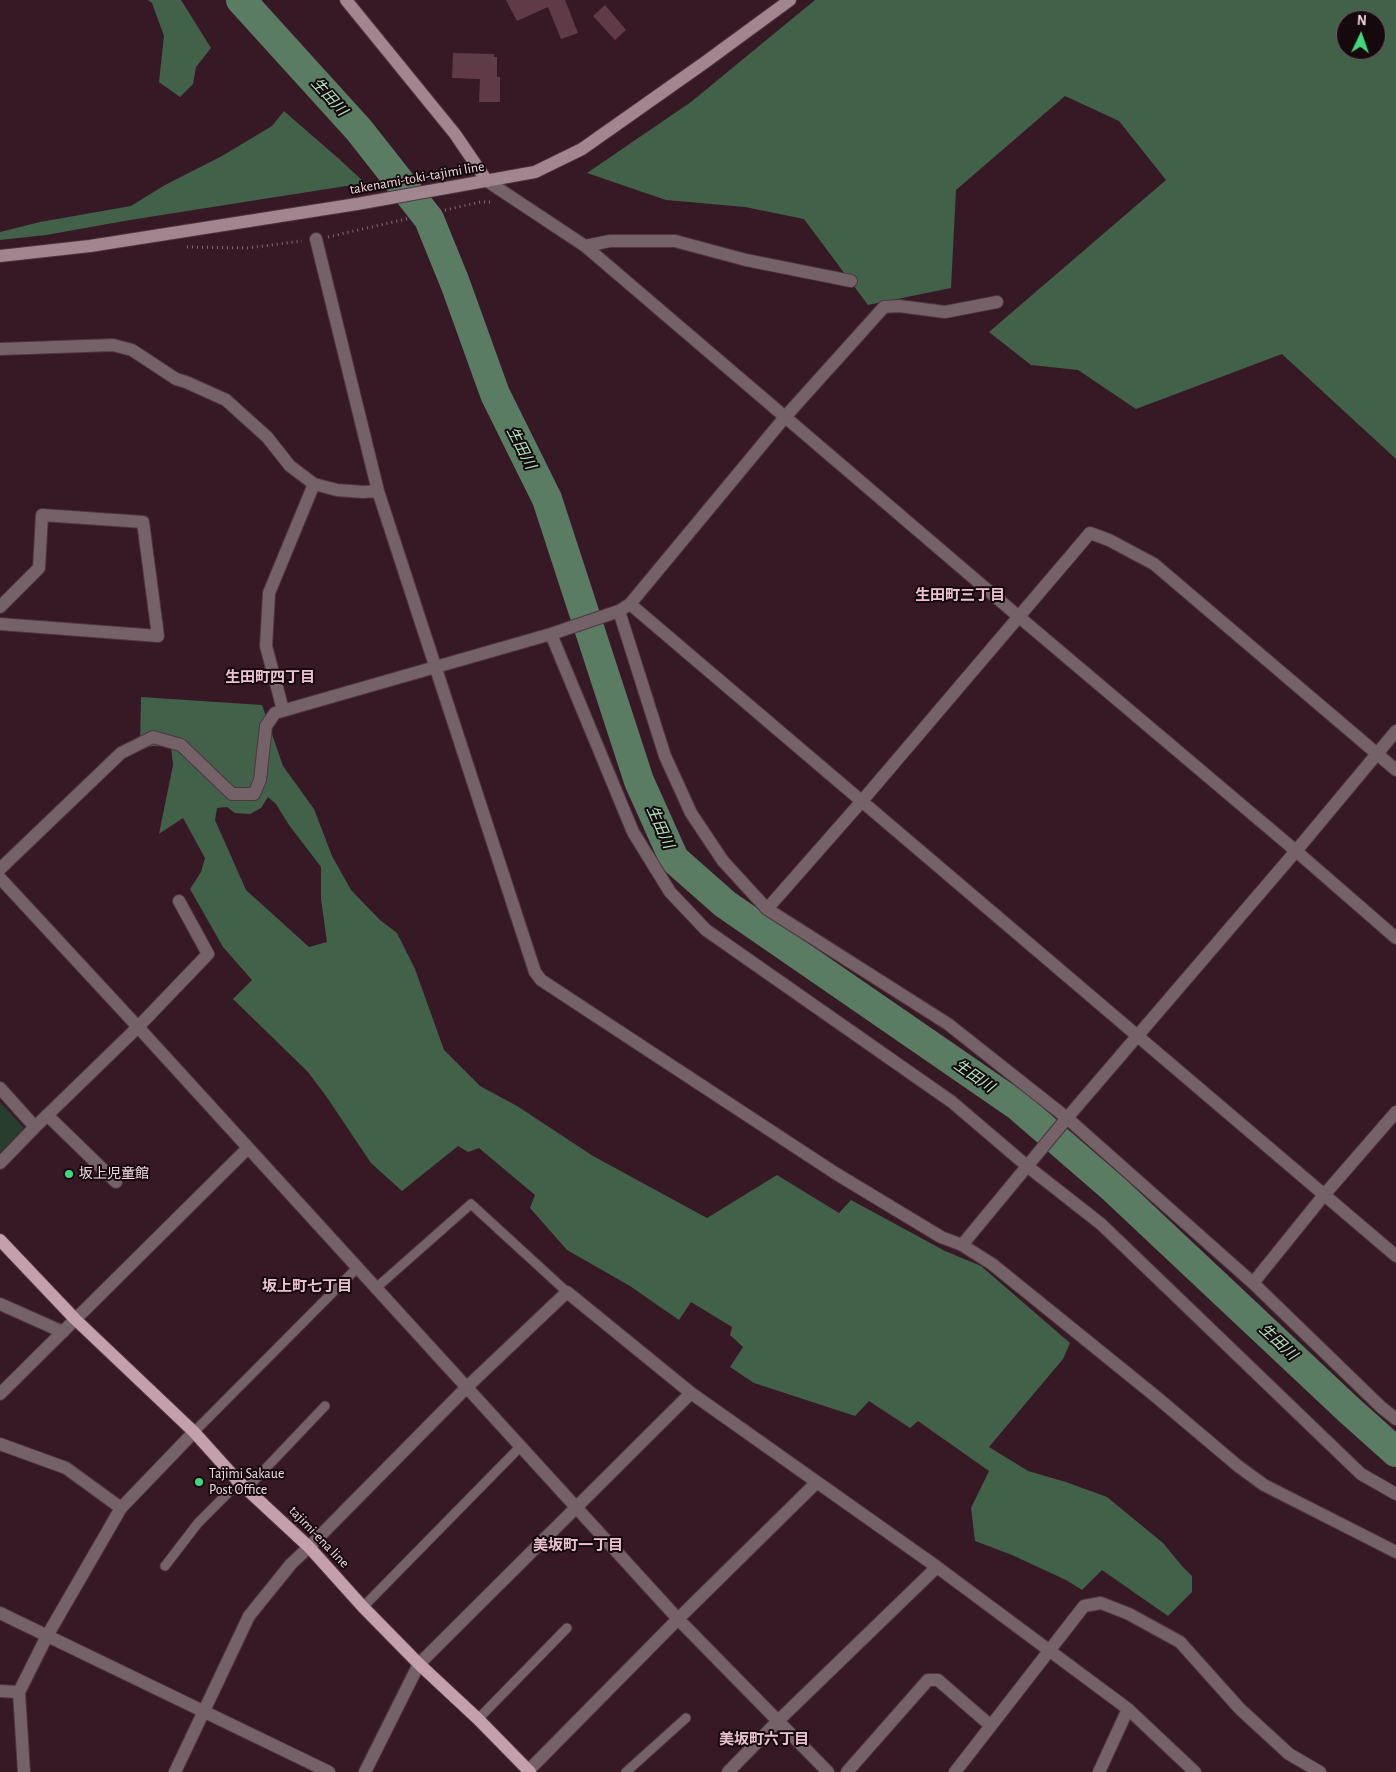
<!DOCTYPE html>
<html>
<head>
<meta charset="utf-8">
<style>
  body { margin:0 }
  #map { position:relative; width:1396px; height:1772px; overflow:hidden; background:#371925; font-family:"Alegreya Sans",sans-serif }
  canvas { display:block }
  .north { position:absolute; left:1336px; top:10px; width:50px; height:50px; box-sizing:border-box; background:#16090e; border:1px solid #6e5d63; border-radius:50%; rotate:3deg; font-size:14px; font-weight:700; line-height:20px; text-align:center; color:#f1dce3 }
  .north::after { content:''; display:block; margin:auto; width:18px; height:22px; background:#41d77c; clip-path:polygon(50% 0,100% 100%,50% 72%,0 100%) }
</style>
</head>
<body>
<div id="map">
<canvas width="1396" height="1772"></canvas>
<div class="north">N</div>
</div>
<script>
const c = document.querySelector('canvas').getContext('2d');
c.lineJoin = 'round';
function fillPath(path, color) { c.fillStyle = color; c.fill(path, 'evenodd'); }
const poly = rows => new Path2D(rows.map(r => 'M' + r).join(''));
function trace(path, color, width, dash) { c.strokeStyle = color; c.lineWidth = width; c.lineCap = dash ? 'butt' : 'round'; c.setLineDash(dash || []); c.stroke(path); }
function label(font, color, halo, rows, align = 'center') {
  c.font = font + ' "Alegreya Sans","Noto Sans JP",sans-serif'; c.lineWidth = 4; c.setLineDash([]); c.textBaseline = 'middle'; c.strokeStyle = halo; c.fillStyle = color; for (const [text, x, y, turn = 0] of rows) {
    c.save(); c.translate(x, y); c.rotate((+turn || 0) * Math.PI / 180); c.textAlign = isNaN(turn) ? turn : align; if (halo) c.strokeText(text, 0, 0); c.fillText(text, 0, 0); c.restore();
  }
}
fillPath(poly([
  [0,1102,24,1128,0,1153]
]), '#293d2e');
fillPath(poly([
  [148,0,181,0,211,48,262,92,338,158,365,183,130,220,46,235,0,240,0,232,40,222,131,206,165,185,222,156,272,126,284,111,211,48,196,67,193,84,180,97,159,82,164,36,152,3],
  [815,0,1396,0,1396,459,1282,354,1136,409,1078,370,1031,365,989,332,1166,180,1119,121,1065,96,956,190,951,288,868,305,804,219,745,207,666,200,587,173,691,102],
  [1346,20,1376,20,1376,50,1346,50],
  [141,697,262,705,283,766,314,809,332,856,351,890,380,920,397,933,415,969,444,1050,480,1086,517,1106,593,1156,707,1218,777,1175,839,1213,851,1200,945,1251,981,1266,1070,1343,1063,1359,989,1447,1028,1471,1066,1482,1107,1497,1163,1543,1182,1566,1192,1576,1192,1592,1168,1616,1102,1570,1082,1590,1066,1580,1012,1555,975,1541,971,1508,989,1471,918,1421,910,1428,869,1401,855,1416,754,1383,730,1367,743,1347,730,1335,732,1327,691,1302,679,1320,630,1286,567,1250,530,1208,535,1195,479,1148,468,1152,458,1146,402,1191,371,1163,326,1096,307,1071,233,999,252,980,223,947,190,889,201,872,205,858,183,818,159,834,173,765,171,747,153,746,140,749],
  [268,797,276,804,289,825,321,867,321,899,327,942,309,947,246,890,215,820,217,808,227,807,235,813,250,814,261,808]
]), '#416149');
trace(poly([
  [241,0,359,130,429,219,455,283,495,394,547,499,639,781,674,859,725,904,1018,1106,1114,1189,1348,1409,1396,1452]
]), '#5a7c63', 30);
fillPath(poly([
  [506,0,565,0,578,33,561,39,548,7,517,21],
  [605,5,626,30,615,40,593,16],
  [453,53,494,54,494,57,497,57,497,77,500,77,500,102,479,102,480,79,452,78]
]), '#5f3b48');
const lane = poly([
  [376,1288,471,1204,567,1292],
  [194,1432,357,1268],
  [247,1488,325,1406],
  [165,1566,198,1523,239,1482],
  [363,1607,521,1446],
  [478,1719,567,1628],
  [626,1772,686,1718]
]);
const street = poly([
  [487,181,585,246,1018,616,1296,851,1396,938],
  [316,239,378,491,535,972,541,980,835,1173,941,1237,962,1245,992,1264,1154,1395,1238,1466,1264,1485,1396,1552],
  [585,246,610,241,675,241,746,260,851,281],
  [0,349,113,345,132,350,176,379,186,382,226,400,267,437,290,466,314,484,337,490,363,492,378,491],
  [630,604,1396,1256],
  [0,607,39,568,42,515,143,522,158,636,0,624],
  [619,611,665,756,691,813,723,861,767,909,948,1024,1067,1118,1253,1283,1381,1407,1396,1419],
  [551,634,633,832,670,892,706,930,952,1102,1027,1166,1101,1224,1361,1474,1396,1494],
  [283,710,266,646,269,593,314,484],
  [0,869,121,753,153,737,181,745,232,794,254,794,260,780,266,726,275,713,551,634,619,611,630,604,785,417,884,307,899,306,945,312,997,302],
  [0,878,138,1027,678,1619,828,1772],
  [767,909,862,801,1090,533,1109,540,1154,564,1396,770],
  [0,1088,35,1127],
  [47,1115,116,1182],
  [0,1163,35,1127,138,1027,208,954,179,901],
  [962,1245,1067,1118,1296,851,1396,731],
  [1253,1283,1324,1195,1396,1112],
  [0,1304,63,1332],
  [0,1394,248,1148],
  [0,1444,66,1468,121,1508],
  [0,1613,329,1772],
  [0,1691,19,1692],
  [24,1772,19,1692,47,1636,121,1508,194,1432],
  [175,1772,249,1616,291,1564,309,1547,467,1387,567,1292,691,1393,937,1567,1128,1709,1195,1772],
  [365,1772,419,1664,691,1393],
  [527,1772,678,1619,817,1482],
  [728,1772,779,1720,937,1567],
  [847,1772,928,1680,938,1680,991,1726],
  [955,1772,1084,1606,1101,1603,1129,1614,1180,1642,1240,1709,1289,1754,1320,1772],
  [1099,1772,1128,1709]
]);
const secondary = poly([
  [346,0,455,134,487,181],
  [0,256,90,246,357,204,535,172,582,149,704,63,790,0]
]);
const primary = poly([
  [0,1240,75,1319,194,1432,239,1482,309,1547,363,1607,419,1664,478,1719,530,1772]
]);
trace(lane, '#513440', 11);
trace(street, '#513440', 14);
trace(secondary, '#513440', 14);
trace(primary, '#513440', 14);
trace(poly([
  [328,237,480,202,493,202],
  [187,247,248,248,302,241]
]), '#836973', 3, [1, 4]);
trace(lane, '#746268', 9);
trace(street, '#746268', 12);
trace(secondary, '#a1858f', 12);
trace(primary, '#c4a0ac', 12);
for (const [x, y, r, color] of [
  [69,1174,5,"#41d77c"],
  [199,1482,5,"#41d77c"]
]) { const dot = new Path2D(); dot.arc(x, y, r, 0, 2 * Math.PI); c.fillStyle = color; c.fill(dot); trace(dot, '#16090e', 2); }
label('14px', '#f1dce3', '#16090e', [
  ["takenami-toki-tajimi line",417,178,-10],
  ["tajimi-ena line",319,1537,46]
]);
label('14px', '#f1dce3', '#16090e', [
  ["坂上児童館",79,1174],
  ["Tajimi Sakaue",209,1474],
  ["Post Office",209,1490]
], 'left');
label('italic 15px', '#ace7bb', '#16090e', [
  ["生田川",329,97,48],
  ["生田川",521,448,63],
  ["生田川",660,827,66],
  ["生田川",974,1076,35],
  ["生田川",1278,1342,43]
]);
label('bold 15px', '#e9c1cf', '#16090e', [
  ["生田町三丁目",960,595],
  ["生田町四丁目",270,677],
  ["坂上町七丁目",307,1286],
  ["美坂町一丁目",578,1545],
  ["美坂町六丁目",764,1739]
]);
</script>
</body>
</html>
